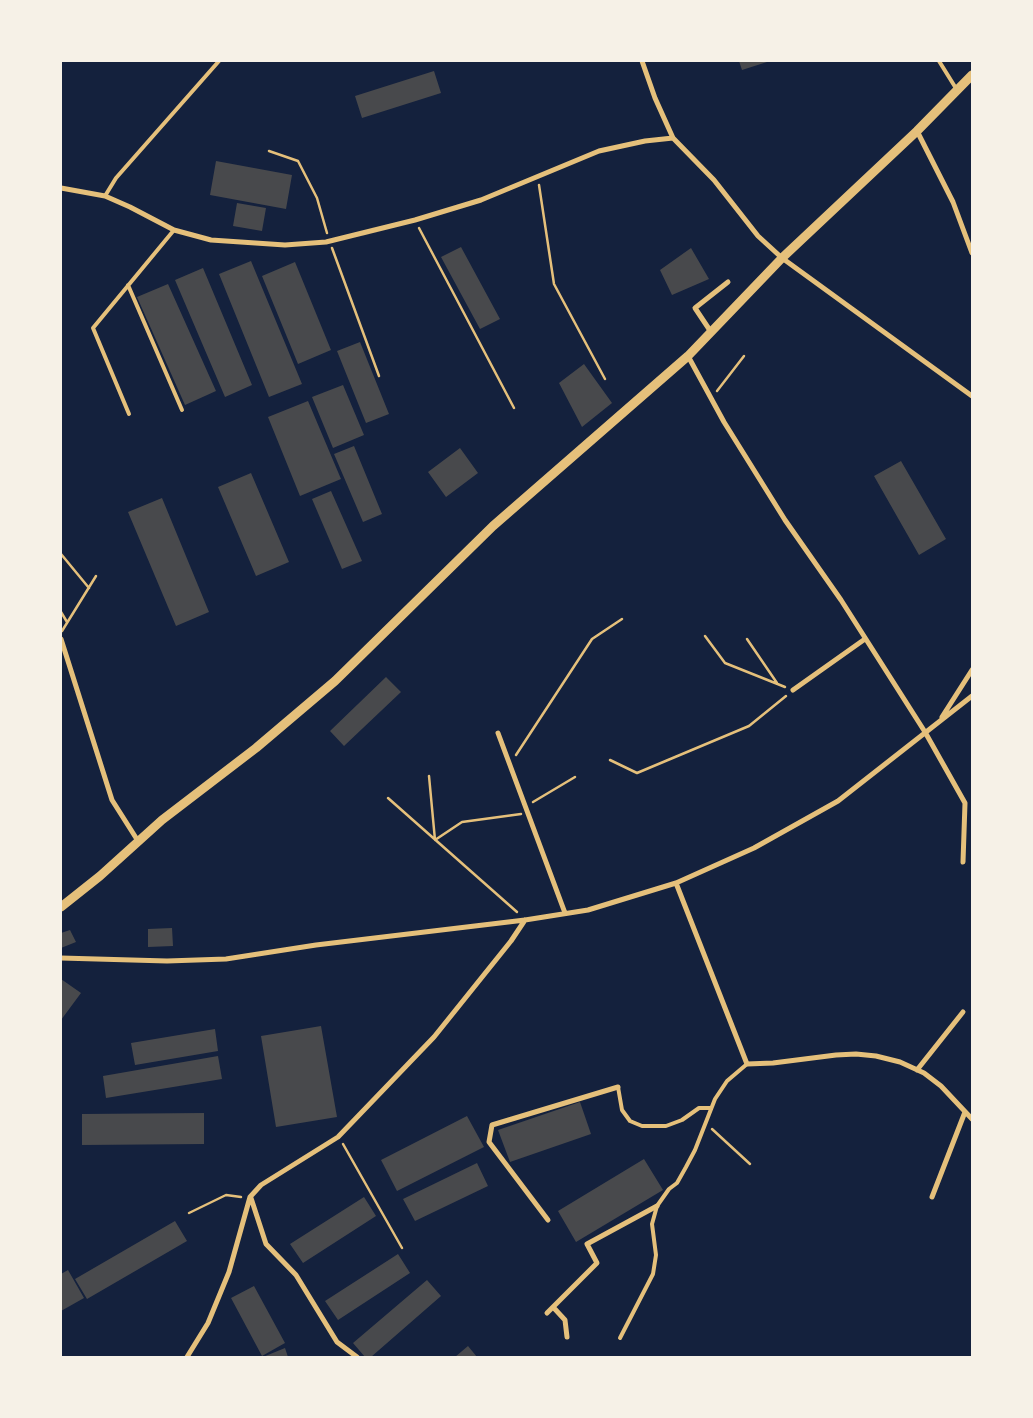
<!DOCTYPE html>
<html>
<head>
<meta charset="utf-8">
<style>
  body { margin:0 }
  #map { position:relative; width:1033px; height:1418px; overflow:hidden; background:#14213d; font-family:Barlow,sans-serif }
  canvas { display:block }
  .frame { position:absolute; inset:0; border:62px solid #f6f1e7; pointer-events:none }
</style>
</head>
<body>
<div id="map">
<canvas width="1033" height="1418"></canvas>
<div class="frame"></div>
</div>
<script>
const c = document.querySelector('canvas').getContext('2d');
c.lineJoin = 'round';
function fillPath(path, color) { c.fillStyle = color; c.fill(path, 'evenodd'); }
const poly = rows => new Path2D(rows.map(r => 'M' + r).join(''));
function trace(path, color, width, dash) { c.strokeStyle = color; c.lineWidth = width; c.lineCap = dash ? 'butt' : 'round'; c.setLineDash(dash || []); c.stroke(path); }
fillPath(poly([
  [739,61,767,61,767,62,742,70],
  [434,71,441,93,362,118,355,96],
  [216,161,292,175,286,209,210,195],
  [237,203,266,208,262,231,233,226],
  [461,247,500,319,480,329,441,257],
  [691,248,709,279,672,295,660,270],
  [251,261,302,384,269,397,219,274],
  [295,262,331,350,298,364,262,276],
  [203,268,252,385,225,397,175,280],
  [168,284,216,391,185,405,137,297],
  [360,342,389,414,366,423,337,351],
  [584,364,612,403,582,427,559,383],
  [343,385,364,435,333,448,312,397],
  [308,401,341,479,300,496,268,417],
  [354,446,382,514,363,522,334,454],
  [460,448,478,473,446,497,428,472],
  [901,461,946,539,919,555,874,476],
  [251,473,289,562,256,576,218,487],
  [331,491,362,561,342,569,312,499],
  [162,498,209,612,176,626,128,512],
  [386,677,401,692,344,746,330,731],
  [172,928,173,946,148,947,148,929],
  [70,930,76,942,61,948,61,933],
  [61,979,81,993,61,1020],
  [321,1026,337,1117,276,1127,261,1036],
  [215,1029,218,1051,135,1065,131,1043],
  [218,1056,222,1079,106,1098,103,1076],
  [580,1102,591,1134,510,1162,498,1130],
  [204,1113,204,1144,82,1145,82,1114],
  [467,1116,484,1147,397,1191,381,1160],
  [644,1159,663,1190,576,1242,558,1211],
  [477,1163,488,1186,415,1221,403,1199],
  [364,1197,376,1216,303,1263,290,1244],
  [175,1221,187,1241,87,1299,75,1279],
  [398,1254,410,1273,338,1320,325,1301],
  [68,1270,84,1298,61,1311,61,1274],
  [427,1280,441,1296,371,1357,365,1357,353,1343],
  [254,1286,285,1343,262,1356,231,1298],
  [468,1346,477,1357,455,1357],
  [285,1348,288,1357,263,1357]
]), '#48494c');
trace(poly([
  [269,151,298,161,317,198,327,233],
  [539,185,554,284,605,379],
  [419,228,514,408],
  [332,248,379,376],
  [717,391,744,356],
  [61,554,89,588],
  [61,612,67,622],
  [62,631,96,576],
  [705,636,725,663,785,687],
  [747,639,777,683],
  [516,755,592,639,622,619],
  [610,760,637,773,749,726,786,696],
  [429,776,435,840,462,822,521,814],
  [388,798,517,912],
  [533,802,575,777],
  [712,1129,750,1164],
  [343,1144,402,1248],
  [189,1213,226,1195,241,1197]
]), '#e5c07b', 2.5);
trace(poly([
  [939,61,957,90],
  [105,196,116,178,219,61],
  [128,285,182,410],
  [129,414,93,328,174,230],
  [618,1087,622,1110,630,1121,642,1126,666,1126,682,1120,699,1108,710,1108],
  [620,1338,653,1274,656,1255,652,1224,657,1206,669,1189,677,1183,686,1167,695,1150,715,1099,727,1081,747,1064]
]), '#e5c07b', 4);
trace(poly([
  [642,61,655,98,673,138,714,180,758,236,782,258,972,396],
  [917,131,953,202,972,253],
  [61,188,105,196,130,207,174,230,211,240,285,245,326,242,415,220,481,200,599,151,645,141,673,138],
  [711,332,695,308,728,282],
  [688,356,724,422,785,520,841,600,925,732,965,803,963,862],
  [61,639,112,800,138,841],
  [793,690,865,639],
  [942,717,972,670],
  [498,733,565,913],
  [676,883,747,1064,773,1063,836,1055,856,1054,876,1056,900,1062,924,1073,941,1086,972,1119],
  [61,958,167,961,226,959,316,945,525,920,588,910,676,883,754,848,838,801,972,696],
  [917,1070,963,1012],
  [932,1197,965,1112],
  [251,1198,266,1244,296,1275,337,1342,357,1357],
  [548,1220,489,1142,492,1125,618,1087],
  [553,1307,565,1320,567,1337],
  [547,1313,597,1263,587,1244,657,1206],
  [187,1357,208,1323,229,1272,250,1197,261,1185,338,1137,434,1037,511,941,525,920]
]), '#e5c07b', 5);
trace(poly([
  [61,907,100,876,162,820,256,748,335,681,493,526,688,356,782,258,917,131,972,75]
]), '#e5c07b', 9);
</script>
</body>
</html>
